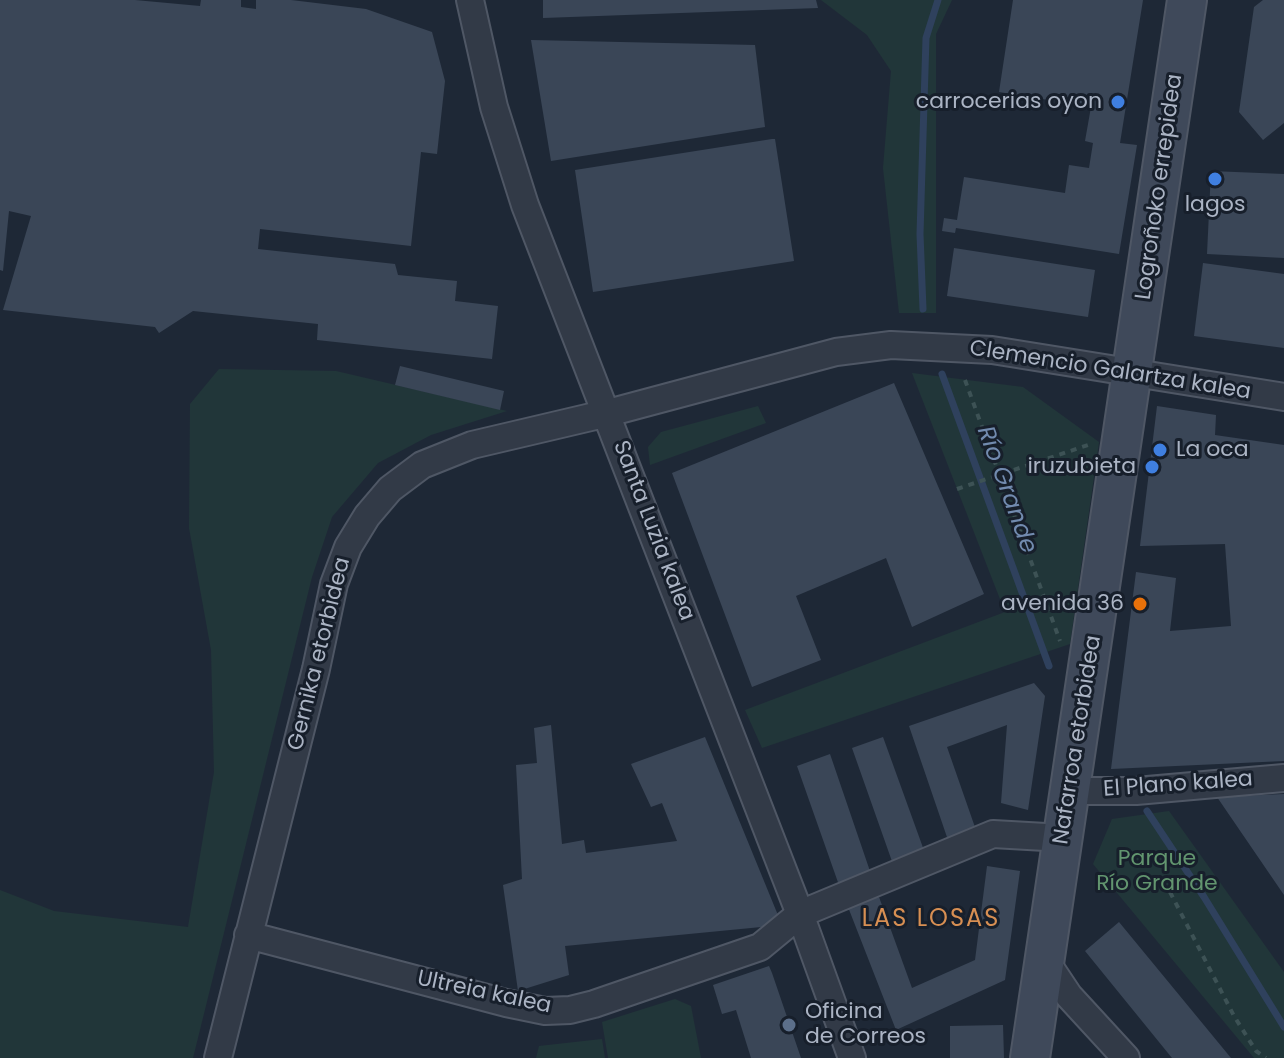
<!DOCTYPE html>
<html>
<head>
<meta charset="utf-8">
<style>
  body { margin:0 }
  canvas { display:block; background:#1e2836 }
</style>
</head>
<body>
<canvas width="1284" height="1058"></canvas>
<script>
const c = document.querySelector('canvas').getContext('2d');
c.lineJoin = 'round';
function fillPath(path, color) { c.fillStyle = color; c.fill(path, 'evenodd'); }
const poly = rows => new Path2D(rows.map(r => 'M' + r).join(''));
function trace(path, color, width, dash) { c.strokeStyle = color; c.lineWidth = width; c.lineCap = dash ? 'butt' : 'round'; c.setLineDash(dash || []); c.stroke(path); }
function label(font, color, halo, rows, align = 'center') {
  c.font = font + ' Poppins,sans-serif'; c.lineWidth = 6; c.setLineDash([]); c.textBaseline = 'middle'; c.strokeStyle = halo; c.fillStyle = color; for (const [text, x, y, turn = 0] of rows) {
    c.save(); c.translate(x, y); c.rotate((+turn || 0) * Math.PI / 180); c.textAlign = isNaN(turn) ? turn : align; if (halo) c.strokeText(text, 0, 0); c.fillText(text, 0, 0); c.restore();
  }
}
fillPath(poly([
  [821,0,952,0,936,34,936,313,899,313,883,168,891,71,867,35],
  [219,369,336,371,507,411,431,435,378,463,332,517,312,577,193,1058,0,1058,0,890,54,911,188,927,214,772,211,650,189,528,190,404],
  [912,373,1023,387,1099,442,1070,644,762,748,745,710,1005,612],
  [758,406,766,423,650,465,648,447,661,432],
  [1169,811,1284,972,1284,1058,1254,1058,1093,864,1112,819],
  [675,999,691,1006,701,1058,608,1058,602,1022],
  [602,1039,605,1058,536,1058,539,1046]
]), '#213639');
trace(poly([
  [923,309,920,234,926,38,938,0],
  [942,374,1049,666],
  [1147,811,1204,897,1284,1027]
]), '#2f415d', 7);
fillPath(poly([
  [0,0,135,0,200,6,201,0,241,0,241,7,256,9,256,0,291,0,366,9,432,32,445,81,437,154,421,152,411,246,260,229,258,249,395,264,398,275,457,281,455,301,498,306,492,359,317,340,318,324,193,311,159,333,155,327,3,310,31,216,9,211,3,271,0,270],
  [543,0,816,0,818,8,543,18],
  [1013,0,1143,0,1120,143,1137,145,1119,254,956,228,955,233,942,231,944,218,957,220,964,177,1065,193,1069,165,1089,168,1093,143,1085,141,1091,107,999,92],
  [1263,0,1284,0,1284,123,1263,140,1239,112,1254,7],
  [531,40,755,45,765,127,551,161],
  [772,139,775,139,794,261,593,292,575,170],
  [1211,171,1284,174,1284,258,1207,254],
  [954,248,1095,270,1088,317,947,296],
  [1203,263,1284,274,1284,348,1194,336],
  [400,366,504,391,500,410,395,385],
  [894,383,984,594,912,627,886,558,796,596,821,660,752,687,672,473],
  [1157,406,1216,415,1215,435,1284,445,1284,761,1111,769,1136,572,1176,578,1170,631,1231,626,1225,544,1140,546],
  [1034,683,1045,696,1028,810,1001,803,1007,725,947,747,977,833,949,843,909,726],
  [551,725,562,844,584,840,586,853,677,841,662,803,651,807,631,764,705,737,782,925,565,946,569,975,518,991,503,885,522,879,516,765,537,763,534,728],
  [883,737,926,856,894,867,852,748],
  [830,754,872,877,840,888,797,766],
  [1284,794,1284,895,1217,797],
  [987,866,1020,871,1005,980,896,1030,848,907,879,897,912,988,975,960],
  [1119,922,1231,1058,1172,1058,1085,951],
  [769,966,772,973,801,1058,751,1058,736,1010,722,1014,713,985],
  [1003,1025,1004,1058,950,1058,950,1026]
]), '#3a4657');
const minor = poly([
  [470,0,494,107,525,205,800,914,852,1058],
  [1071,791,1136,791,1284,778],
  [248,935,506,1003,545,1011,570,1010,594,1004,760,947,800,914,993,834,1063,838],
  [1045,960,1069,996,1126,1058],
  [218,1058,316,669,334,584,348,547,367,516,390,489,422,465,472,445,608,413,836,352,891,345,992,350,1284,397]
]);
const secondary = poly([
  [1030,1058,1187,0]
]);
trace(minor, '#4f5765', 30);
trace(secondary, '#4f5765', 42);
trace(poly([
  [965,380,1060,641],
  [957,489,1091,444],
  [1170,892,1234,1016,1256,1051,1266,1058]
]), '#3d5255', 4, [6, 6]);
trace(minor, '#323a47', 26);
trace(secondary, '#3f495a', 38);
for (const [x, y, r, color] of [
  [1118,102,8,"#3f7fe0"],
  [1215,179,8,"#3f7fe0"],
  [1160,450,8,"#3f7fe0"],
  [1152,467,8,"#3f7fe0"],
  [1140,604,8,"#e8710a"],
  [789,1025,8,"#5c6f8a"]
]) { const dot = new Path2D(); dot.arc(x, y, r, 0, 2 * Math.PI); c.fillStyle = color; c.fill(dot); trace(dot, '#171f2b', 3); }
label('22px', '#abb4c4', '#171f2b', [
  ["carrocerias oyon",1102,102],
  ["lagos",1215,205,"center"],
  ["La oca",1176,450,"left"],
  ["iruzubieta",1136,467],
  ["avenida 36",1124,604],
  ["Oficina",805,1012,"left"],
  ["de Correos",805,1037,"left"]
], 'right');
label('22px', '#abb4c4', '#171f2b', [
  ["Logroñoko errepidea",1160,187,-82],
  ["Clemencio Galartza kalea",1110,371,9],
  ["Santa Luzia kalea",653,531,69],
  ["Gernika etorbidea",320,654,-76],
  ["Nafarroa etorbidea",1078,740,-81],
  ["El Plano kalea",1178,785,-4],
  ["Ultreia kalea",484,993,12]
]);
label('22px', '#62956f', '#171f2b', [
  ["Parque",1157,859],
  ["Río Grande",1157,884]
]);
label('italic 24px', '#728baf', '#171f2b', [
  ["Río Grande",1006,490,70]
]);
c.letterSpacing = '2px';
label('24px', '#d78f53', '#171f2b', [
  ["LAS LOSAS",931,920]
]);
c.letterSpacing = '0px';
</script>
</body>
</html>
